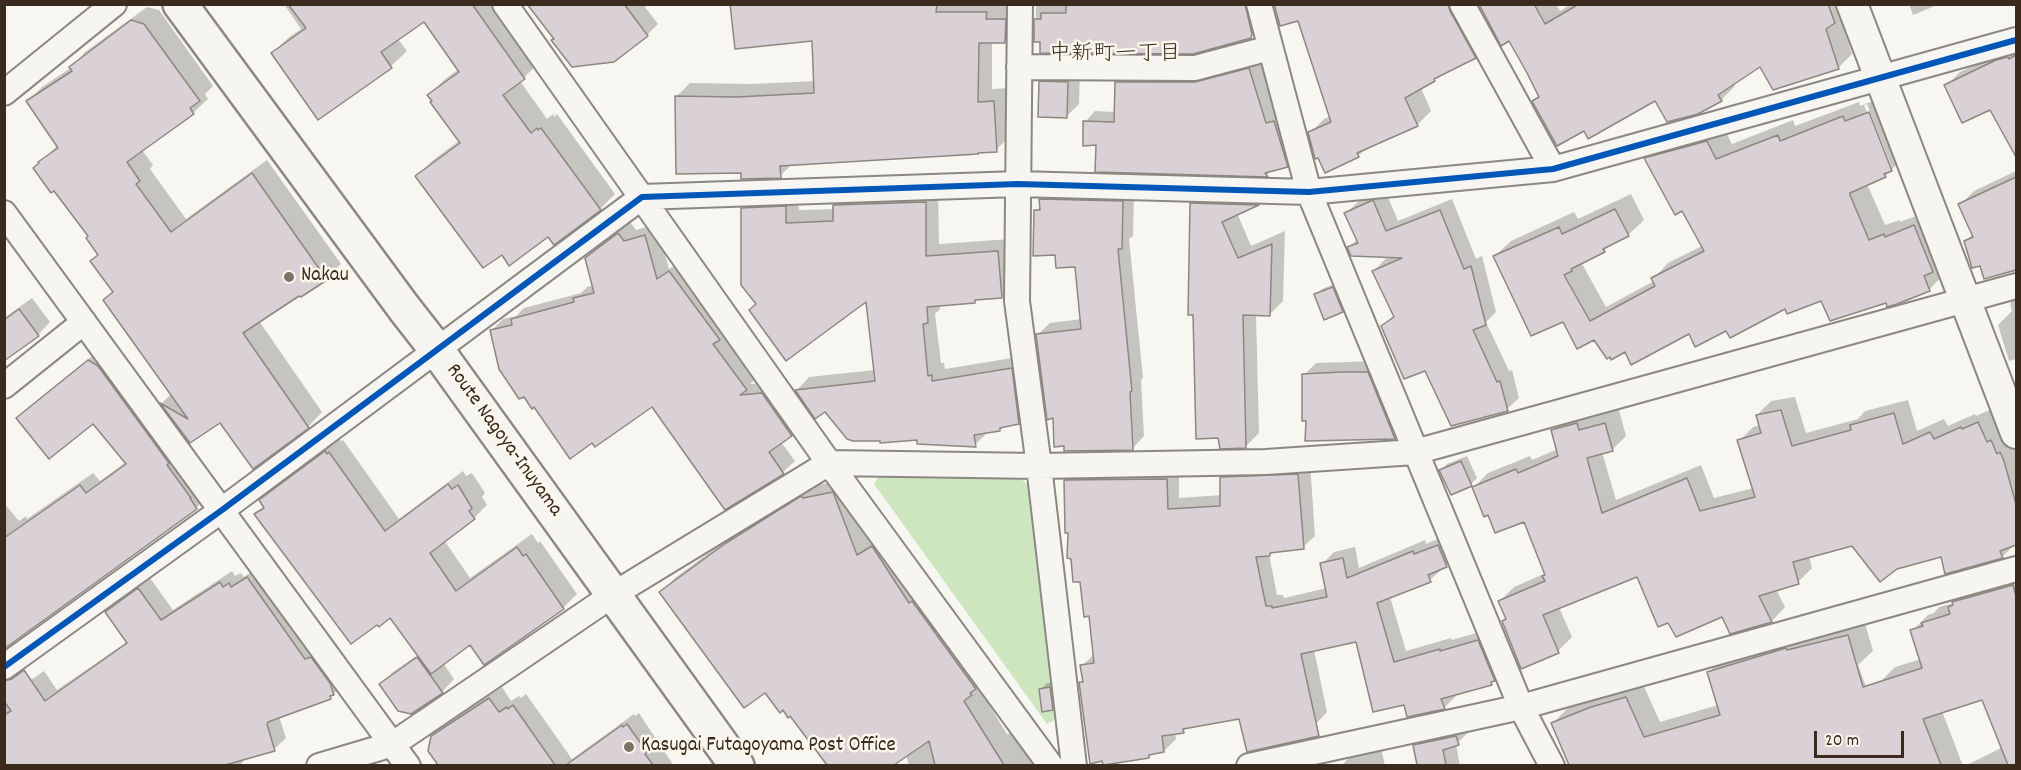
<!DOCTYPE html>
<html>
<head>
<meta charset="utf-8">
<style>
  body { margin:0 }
  #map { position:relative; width:2021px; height:770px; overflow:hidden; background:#f8f6f0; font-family:Dekko,sans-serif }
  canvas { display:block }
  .frame { position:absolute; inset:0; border:6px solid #3b2a1e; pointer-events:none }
  .scale { position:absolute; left:1814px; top:731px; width:90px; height:27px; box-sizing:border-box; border:3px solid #3b2a1e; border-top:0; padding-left:8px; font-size:18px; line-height:21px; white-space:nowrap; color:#3b2a1e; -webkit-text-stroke:4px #fbf7ec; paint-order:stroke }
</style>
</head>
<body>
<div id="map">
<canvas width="2021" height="770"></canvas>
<div class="frame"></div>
<div class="scale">20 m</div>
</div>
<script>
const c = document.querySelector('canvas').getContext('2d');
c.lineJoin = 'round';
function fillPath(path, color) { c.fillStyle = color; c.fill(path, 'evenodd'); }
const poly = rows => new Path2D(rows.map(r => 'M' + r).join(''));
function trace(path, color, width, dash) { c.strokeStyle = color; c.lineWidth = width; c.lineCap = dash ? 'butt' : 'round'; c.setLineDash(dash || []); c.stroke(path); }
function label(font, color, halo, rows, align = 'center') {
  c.font = font + ' Dekko,"Klee One",sans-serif'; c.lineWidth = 5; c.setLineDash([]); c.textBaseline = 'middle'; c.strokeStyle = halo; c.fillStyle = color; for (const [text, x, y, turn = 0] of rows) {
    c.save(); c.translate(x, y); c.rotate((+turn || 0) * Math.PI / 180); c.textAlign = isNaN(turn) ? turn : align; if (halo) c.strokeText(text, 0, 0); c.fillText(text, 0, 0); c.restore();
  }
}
fillPath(poly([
  [880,473,1019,477,1029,486,1058,718,1047,724,874,484]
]), '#cde6c0');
fillPath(poly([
  [284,4,498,4,540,62,520,81,547,119,553,114,554,117,557,114,615,194,600,209,548,235,502,252,417,176,432,161,460,140,429,95,444,80,459,69,424,20,398,39,407,51,391,66,318,118,273,53,288,38,301,29],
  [529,4,648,4,645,7,658,24,647,35,613,61,555,38],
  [731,4,1019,4,1019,27,1005,41,992,41,992,89,1008,88,1010,136,996,150,793,163,780,176,743,171,676,97,690,83,751,84,815,81,814,39],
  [1036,4,1262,4,1264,23,1250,37,1035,41],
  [1275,4,1467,4,1489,43,1475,57,1438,76,1421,88,1431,111,1417,125,1368,147,1358,156,1310,133,1324,119,1330,116,1298,19],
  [1480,4,1556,4,1560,11,1571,4,1846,4,1848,8,1840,17,1852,54,1838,68,1761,64,1733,83,1735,86,1721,100,1656,99,1584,129,1534,101,1540,95,1510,39,1502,43],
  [1909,4,1940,4,1913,15],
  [147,7,159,10,213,86,205,94,208,99,193,113,142,150,153,165,150,169,186,219,267,160,341,264,326,278,301,296,299,294,259,321,322,412,308,427,221,421,190,441,162,403,171,394,114,291,90,236,40,162,58,145,28,102,42,87,72,67,85,52],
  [2016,46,2016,154,1990,108,1946,86,1960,72],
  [1259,59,1277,114,1297,155,1287,165,1273,169,1267,175,1096,170,1097,144,1085,122,1095,111,1115,112,1116,82,1127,72],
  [1053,70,1080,70,1079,104,1067,116,1040,82],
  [1884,97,1900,161,1885,176,1867,184,1885,225,1900,220,1900,222,1929,211,1944,274,1929,290,1887,301,1822,299,1786,307,1727,329,1690,332,1625,350,1594,338,1563,320,1495,256,1511,241,1574,212,1578,219,1631,194,1644,220,1628,235,1611,243,1604,251,1581,262,1606,307,1654,281,1653,279,1668,263,1702,246,1683,209,1646,159,1662,143,1723,126,1732,144,1793,120,1795,126,1859,102,1860,106],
  [1867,104,1892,168,1889,168,1864,105],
  [2016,171,2016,271,1985,277,1981,264,1965,242,1973,234,1960,205,1974,191],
  [1053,187,1134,190,1133,236,1129,239,1143,378,1141,380,1144,436,1132,449,1065,444,1055,417,1037,335,1050,323,1082,319,1076,265,1057,254,1036,211,1041,206,1041,200],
  [938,190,939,244,1011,239,1015,284,1002,297,940,304,940,309,935,314,941,363,944,363,945,369,1024,356,1031,410,1018,423,1004,426,1000,430,988,432,975,445,918,439,881,440,826,410,816,417,797,390,809,377,875,370,868,299,758,303,743,208,756,195,798,194,799,210,834,209,834,205,847,192],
  [1205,190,1270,192,1258,204,1237,213,1251,246,1285,231,1283,301,1270,314,1256,314,1259,433,1245,447,1192,204],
  [1385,190,1398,221,1452,199,1476,259,1482,256,1496,312,1486,322,1509,371,1512,370,1519,398,1507,409,1426,369,1383,326,1394,315,1374,271,1385,259,1393,256,1349,248,1358,238,1346,213,1358,202],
  [630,222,636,230,657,224,669,269,681,261,758,377,750,384,774,382,803,423,781,442,795,461,783,472,726,508,652,404,492,330,503,319,516,316,524,308,581,293,587,287,594,285,586,258,598,246],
  [1339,282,1348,305,1342,311,1316,295,1322,289],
  [2016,297,2016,359,2009,361,1998,325,2012,311,2010,303],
  [32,298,50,322,38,335,4,359,4,318],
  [102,348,209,495,196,508,4,647,4,503,19,521,26,516,27,519,93,473,100,481,126,462,94,422,18,418,31,405],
  [1380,361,1406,426,1394,437,1307,439,1304,375,1316,363],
  [1795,397,1806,433,1858,419,1865,411,1908,400,1917,431,1944,419,1948,426,1975,414,1976,416,1992,409,2016,446,2016,543,2002,557,1942,555,1853,544,1809,556,1812,568,1798,582,1776,589,1785,607,1772,621,1731,632,1723,615,1638,575,1559,607,1572,637,1558,651,1522,667,1503,621,1507,617,1500,601,1514,587,1546,573,1525,520,1489,513,1474,487,1488,473,1530,456,1532,460,1558,449,1553,430,1567,416,1591,410,1593,417,1619,410,1626,436,1612,450,1602,452,1616,500,1701,465,1714,498,1754,488,1739,441,1753,427,1760,425,1757,415,1771,401],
  [339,438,341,441,343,440,399,519,463,471,466,476,472,473,485,493,482,497,487,505,474,518,444,540,470,578,532,534,538,543,540,541,577,594,563,608,484,663,470,643,443,663,454,679,442,692,381,684,393,672,419,654,391,616,256,514,265,506,261,500,274,487],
  [1467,456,1477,478,1471,484,1441,470,1447,464],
  [1310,463,1315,536,1303,547,1273,551,1269,554,1277,595,1283,595,1284,598,1327,588,1322,564,1334,552,1355,547,1359,568,1425,540,1426,544,1449,534,1458,554,1430,580,1390,597,1406,651,1451,638,1452,640,1490,629,1506,668,1491,683,1455,694,1456,696,1444,708,1408,715,1406,703,1357,640,1314,650,1327,712,1316,724,1241,717,1187,727,1183,732,1175,733,1176,739,1164,751,1153,752,1149,757,1080,683,1084,679,1082,666,1094,654,1091,614,1069,532,1066,480,1078,469,1179,468,1179,498,1222,495,1222,478,1234,466],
  [847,479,871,542,886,533,985,680,978,687,1007,734,1027,729,1049,766,909,766,906,755,892,766,829,766,791,714,661,592,675,578,741,529,816,483,817,485],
  [259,566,342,686,330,697,279,716,286,738,274,749,242,759,243,762,239,766,4,766,4,698,44,671,57,690,128,641,107,612,118,600,150,578,173,610,232,571,235,576,241,573,244,577],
  [2016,573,2016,766,1965,766,2003,747,1983,698,1942,711,1963,766,1920,766,1879,683,1895,667,1921,659,1912,631,1928,615,1934,613,1939,607,1954,603,1970,586],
  [1864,620,1873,651,1858,665,1896,766,1571,766,1553,723,1569,707,1608,692,1642,682,1660,722,1718,705,1709,672,1725,656],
  [1056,682,1058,703,1052,709,1041,689,1047,683],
  [502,687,511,701,519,696,521,698,526,694,572,759,634,714,635,716,639,713,674,766,440,766,429,751,432,736,445,724],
  [1468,725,1470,731,1456,744,1460,766,1418,766,1414,746,1426,734],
  [1381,747,1385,766,1341,766,1353,754]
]), '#0003');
const building = poly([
  [288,4,472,4,525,79,503,95,531,133,537,128,538,130,541,128,601,210,554,245,548,237,509,266,502,255,483,268,415,176,460,143,430,102,432,101,427,95,459,72,424,22,381,52,392,68,318,120,271,53,306,28,288,4],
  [527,4,624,4,648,36,614,62,572,67,551,40,554,39,527,4],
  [730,4,937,4,936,12,987,12,986,19,1006,19,1005,43,979,43,978,102,994,101,997,152,978,153,978,154,780,166,781,178,741,179,741,173,676,174,675,96,736,97,814,93,812,41,735,49,730,4],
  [1066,4,1245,4,1252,34,1251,38,1193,54,1040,53,1040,42,1034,42,1034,19,1041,19,1041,13,1066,13,1066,4],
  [1274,4,1448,4,1450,11,1476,58,1434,79,1435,81,1405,98,1418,126,1357,153,1359,157,1325,173,1318,158,1315,159,1308,132,1331,122,1298,21,1280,26,1274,4],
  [1483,4,1534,4,1545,24,1579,4,1828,4,1835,23,1826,29,1839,69,1773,90,1760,67,1718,95,1722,101,1698,114,1667,122,1655,101,1588,139,1584,131,1557,146,1532,101,1539,97,1527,73,1509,41,1501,46,1480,6,1483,4],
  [131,20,144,24,200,101,190,108,194,114,127,162,140,181,136,184,171,232,252,173,327,280,301,297,299,296,243,333,309,428,253,469,220,423,190,443,160,403,188,419,103,300,113,292,90,261,98,255,86,238,88,236,54,191,51,193,33,168,39,163,38,162,58,148,26,101,72,71,69,67,131,20],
  [2016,55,2016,157,1990,110,1962,123,1944,85,1996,60,2008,57,2009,59,2016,55],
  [1249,68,1266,123,1274,121,1288,167,1265,173,1268,177,1095,172,1096,145,1083,146,1083,121,1114,122,1115,82,1195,82,1249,68],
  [1039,81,1068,82,1067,118,1038,117,1039,81],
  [1869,112,1892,171,1884,174,1886,177,1850,193,1850,195,1869,240,1884,234,1885,237,1914,225,1933,272,1924,276,1930,291,1897,304,1887,307,1886,303,1830,321,1821,301,1787,314,1785,309,1730,338,1726,331,1695,347,1689,334,1631,365,1625,352,1611,360,1610,357,1607,359,1594,340,1577,349,1563,322,1531,336,1493,256,1559,227,1562,234,1615,209,1629,236,1603,249,1605,252,1571,269,1572,271,1564,275,1590,321,1655,286,1651,278,1704,251,1682,211,1675,215,1644,158,1707,141,1716,159,1778,135,1780,141,1843,116,1845,121,1869,112],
  [2016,177,2016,270,1984,279,1980,266,1972,268,1964,241,1973,237,1958,204,2016,177],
  [1039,199,1123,201,1122,249,1118,249,1132,391,1130,392,1133,450,1064,451,1064,446,1054,447,1053,418,1047,420,1036,334,1081,329,1075,267,1056,268,1055,255,1033,256,1034,210,1040,210,1039,199],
  [1373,200,1386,231,1440,210,1464,269,1471,266,1486,325,1473,330,1497,382,1500,381,1508,411,1451,426,1425,371,1404,379,1381,326,1394,317,1372,271,1402,258,1351,256,1347,247,1358,243,1344,213,1373,200],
  [926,202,926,256,998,251,1002,298,975,300,975,303,927,307,928,323,923,324,928,376,932,375,932,381,1012,368,1019,424,1000,428,1000,431,974,435,976,447,917,444,917,440,880,443,880,441,853,441,847,439,825,412,815,419,795,390,875,381,866,302,786,361,749,310,756,304,741,285,741,208,786,206,786,223,833,221,833,205,926,202],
  [1190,203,1259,205,1222,222,1238,258,1272,244,1270,316,1243,315,1246,448,1220,449,1218,438,1196,439,1193,315,1188,315,1190,203],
  [618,233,624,241,645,235,657,279,669,271,720,340,713,344,747,390,740,395,762,393,792,436,769,452,784,474,725,510,652,407,595,447,592,443,570,459,534,407,532,409,524,397,519,399,499,369,490,330,512,325,511,319,574,302,573,298,594,293,585,258,618,233],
  [1333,287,1343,312,1324,320,1314,294,1333,287],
  [19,309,39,336,4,361,4,320,19,309],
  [88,360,98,366,169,463,167,465,191,498,190,498,197,509,4,649,4,538,80,485,86,493,126,464,93,424,49,459,16,418,88,360],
  [1342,372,1368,372,1395,439,1305,441,1306,421,1302,421,1302,374,1342,372],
  [1781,410,1792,446,1851,430,1850,425,1894,413,1903,444,1930,432,1934,439,1961,427,1962,429,1978,422,1987,442,1991,440,1997,454,2000,452,2004,461,2016,504,2016,545,2000,551,2003,558,1945,574,1941,557,1897,569,1880,582,1852,546,1793,562,1799,584,1759,596,1772,622,1730,634,1722,617,1676,637,1668,623,1658,627,1637,577,1543,615,1559,653,1521,669,1502,621,1506,619,1498,601,1545,581,1542,576,1545,575,1524,522,1495,533,1488,515,1484,517,1472,487,1516,469,1518,473,1558,456,1551,430,1577,423,1579,430,1605,423,1613,451,1587,458,1602,513,1687,478,1700,511,1755,497,1737,440,1761,433,1756,415,1781,410],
  [325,451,327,454,329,452,385,531,448,484,452,489,458,485,472,508,469,511,475,519,430,553,456,591,517,547,523,556,526,554,564,609,484,665,470,645,431,674,390,618,379,627,377,625,351,644,254,514,264,508,259,500,325,451],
  [1461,461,1472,486,1451,495,1439,470,1461,461],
  [1298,474,1304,549,1270,553,1270,556,1256,557,1266,606,1272,606,1272,608,1327,597,1320,563,1343,558,1347,578,1413,551,1414,554,1438,545,1447,567,1428,575,1431,582,1377,603,1394,662,1440,649,1440,651,1478,640,1495,681,1491,682,1492,685,1441,699,1445,709,1407,717,1404,705,1373,712,1356,642,1301,654,1319,736,1247,752,1239,719,1183,729,1184,733,1162,736,1164,752,1149,755,1149,758,1104,765,1103,765,1102,761,1090,764,1079,682,1083,682,1080,665,1094,663,1089,616,1084,617,1080,582,1073,582,1071,559,1067,558,1068,533,1065,533,1064,480,1167,479,1168,509,1220,506,1220,477,1298,474],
  [833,492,857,555,872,546,909,603,912,601,976,689,970,693,972,695,964,701,1004,765,935,765,929,741,894,765,827,765,790,716,788,718,783,710,780,713,765,693,744,708,659,592,726,543,801,496,803,498,833,492],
  [247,577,305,659,311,657,330,683,334,695,330,696,331,699,268,722,267,724,275,751,225,765,4,765,4,715,11,711,4,701,4,681,12,679,24,670,45,701,127,643,105,612,138,588,161,620,220,582,223,587,229,583,231,587,247,577],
  [2013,585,2016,596,2016,765,2008,765,1982,700,1923,719,1941,765,1569,765,1551,723,1591,707,1626,697,1644,737,1720,715,1707,672,1786,648,1787,650,1848,635,1863,687,1922,668,1910,630,1923,626,1921,623,1950,614,1948,607,1953,605,1952,602,2013,585],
  [417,657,443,693,411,714,398,711,379,684,417,657],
  [1050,687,1053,710,1042,712,1039,689,1050,687],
  [489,698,499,712,507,707,508,709,513,705,555,765,438,765,428,751,431,736,489,698],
  [627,724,647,752,645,754,653,765,566,765,622,725,623,727,627,724],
  [1456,736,1459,745,1443,750,1446,765,1417,765,1413,745,1456,736]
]);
fillPath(building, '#dad1d6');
trace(building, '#8b8781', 1.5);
const minor = poly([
  [505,4,829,463,1051,766],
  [1020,4,1017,301,1039,466,1074,766],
  [1259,4,1309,192,1521,707,1552,766],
  [1462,4,1553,169],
  [1019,67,1195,68,1270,48],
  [4,93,114,4],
  [4,213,408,766],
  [4,386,84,322],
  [4,667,222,510,642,197,1018,184,1309,192,1553,169,2016,40],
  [319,766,393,744,614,594,829,463,1039,466,1266,462,1415,452,2016,286],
  [1249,766,1521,707,2016,569]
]);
const tertiary = poly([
  [1852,4,2016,433]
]);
const secondary = poly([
  [180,4,404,308,436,349,737,766]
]);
trace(minor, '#8b8781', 28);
trace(tertiary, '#8b8781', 34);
trace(secondary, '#8b8781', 38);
trace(minor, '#f6f5f1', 24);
trace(tertiary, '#f6f5f1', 30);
trace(secondary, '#f6f5f1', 33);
trace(poly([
  [4,667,222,510,642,197,1018,184,1309,192,1553,169,2016,40]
]), '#0057b8', 6);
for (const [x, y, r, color] of [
  [289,277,6,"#7d7168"],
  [629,747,6,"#7d7168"]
]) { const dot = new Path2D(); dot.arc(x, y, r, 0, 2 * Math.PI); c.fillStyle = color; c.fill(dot); trace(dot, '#fbf7ec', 2); }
label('21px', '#3b2a1e', '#fbf7ec', [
  ["Nakau",301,277],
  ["Kasugai Futagoyama Post Office",641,747]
], 'left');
label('21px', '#3b2a1e', '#fbf7ec', [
  ["Route Nagoya-Inuyama",503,441,54]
]);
label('22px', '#3b2a1e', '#fbf7ec', [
  ["中新町一丁目",1115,56]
]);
</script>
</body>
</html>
